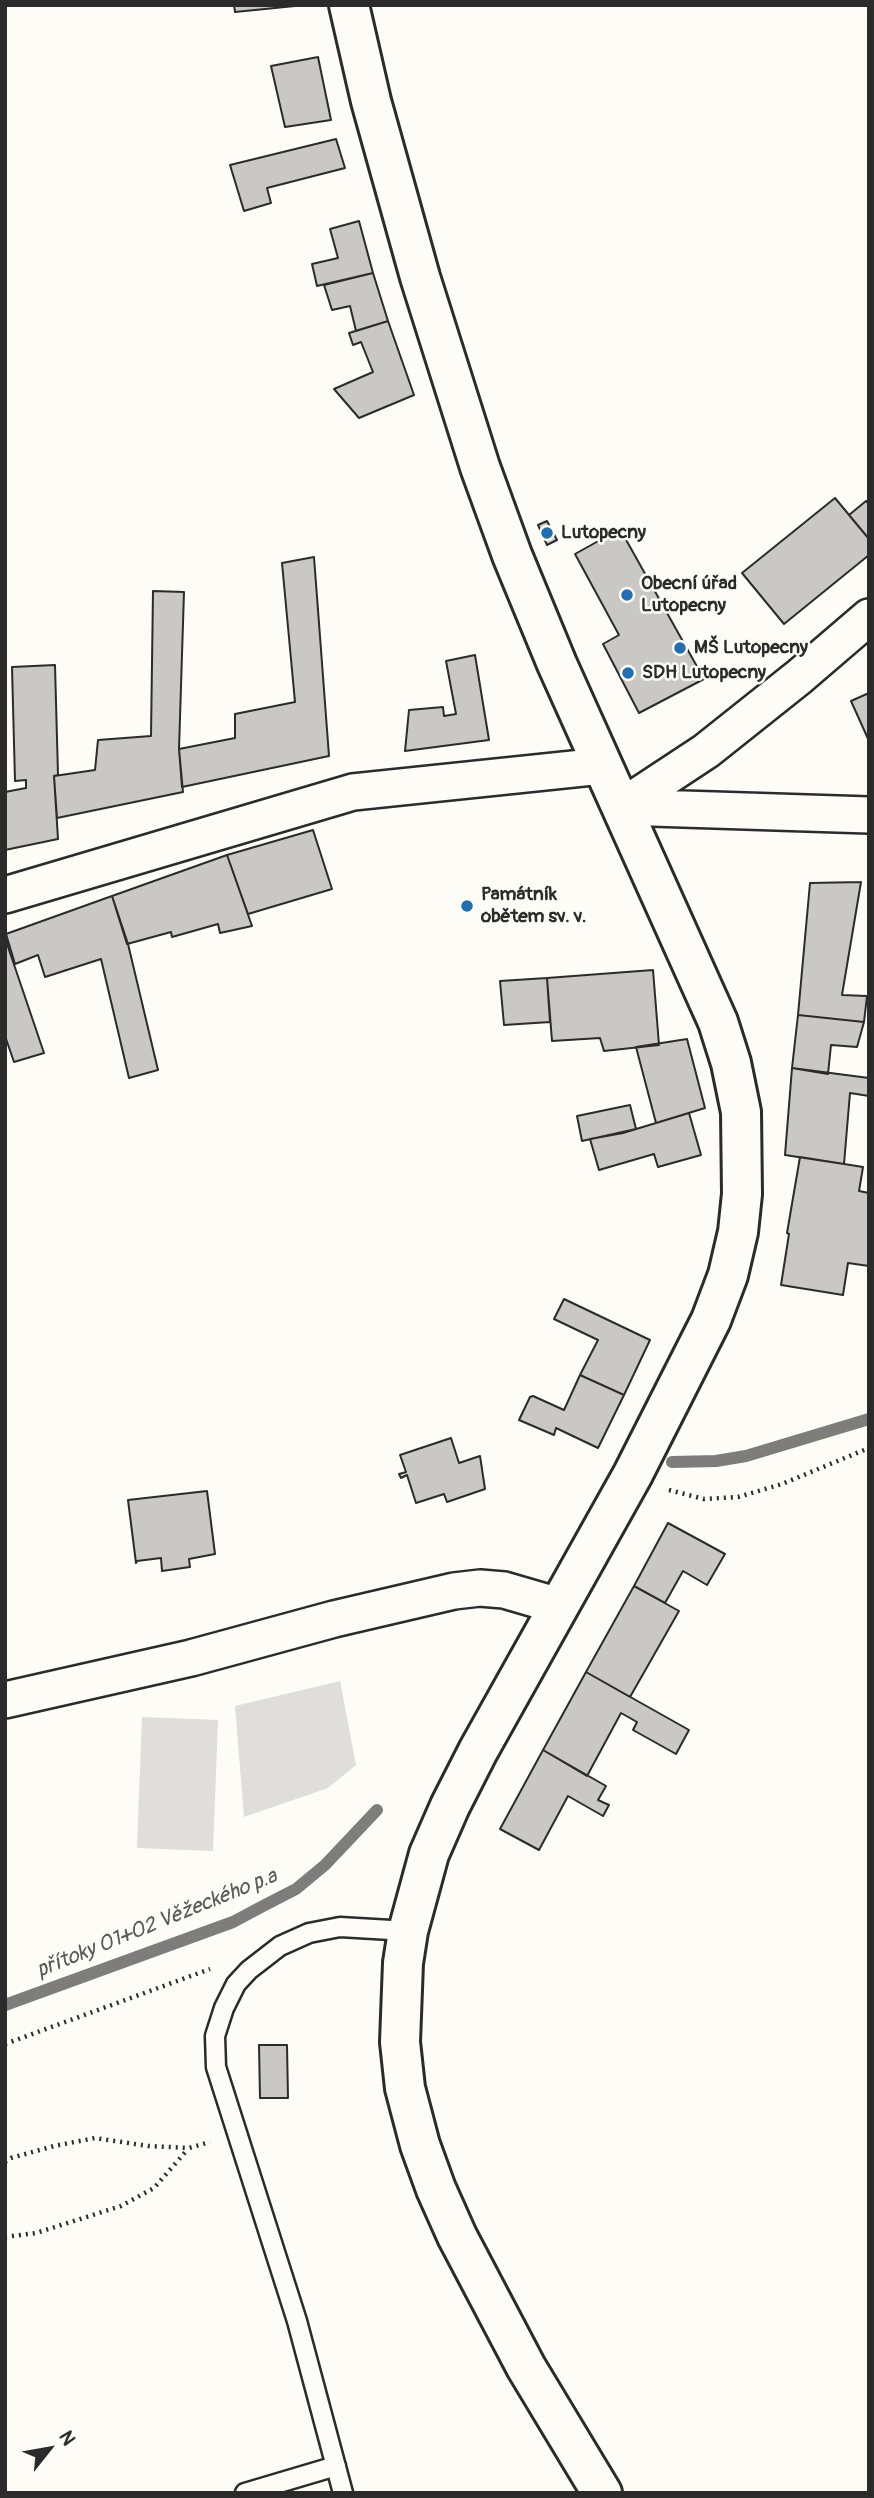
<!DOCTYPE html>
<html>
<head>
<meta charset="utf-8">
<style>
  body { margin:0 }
  #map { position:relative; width:874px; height:2498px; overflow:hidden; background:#fdfcf7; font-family:Pangolin,sans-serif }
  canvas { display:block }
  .frame { position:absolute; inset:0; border:7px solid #2b2b2b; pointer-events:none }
  .north { position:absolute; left:14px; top:2414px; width:70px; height:70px; -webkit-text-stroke:5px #fdfcf7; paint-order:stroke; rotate:59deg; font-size:19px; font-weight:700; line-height:28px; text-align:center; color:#2b2b2b }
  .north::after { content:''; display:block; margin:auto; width:24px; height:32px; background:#2b2b2b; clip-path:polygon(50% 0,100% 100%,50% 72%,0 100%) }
</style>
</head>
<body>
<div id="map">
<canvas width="874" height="2498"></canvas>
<div class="frame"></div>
<div class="north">N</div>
</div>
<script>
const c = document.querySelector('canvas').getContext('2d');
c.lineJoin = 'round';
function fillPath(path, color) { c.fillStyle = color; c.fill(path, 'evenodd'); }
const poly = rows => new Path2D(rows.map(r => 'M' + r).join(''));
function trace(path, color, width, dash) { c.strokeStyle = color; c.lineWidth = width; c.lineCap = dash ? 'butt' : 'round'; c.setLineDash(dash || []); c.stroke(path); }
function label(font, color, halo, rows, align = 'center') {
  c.font = font + ' Pangolin,sans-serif'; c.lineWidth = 5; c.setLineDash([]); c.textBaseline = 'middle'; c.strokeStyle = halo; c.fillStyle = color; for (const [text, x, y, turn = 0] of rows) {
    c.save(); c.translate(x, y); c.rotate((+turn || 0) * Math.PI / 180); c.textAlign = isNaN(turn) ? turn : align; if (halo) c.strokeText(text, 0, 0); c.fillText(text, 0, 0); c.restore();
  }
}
fillPath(poly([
  [340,1681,356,1765,328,1788,244,1817,235,1706],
  [142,1717,218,1720,213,1851,137,1848]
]), '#dfdeda');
trace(poly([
  [672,1462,716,1461,746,1456,869,1419],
  [5,2005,233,1922,263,1906,296,1889,325,1865,377,1810]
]), '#7e7d7b', 12);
const building = poly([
  [234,5,295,5,295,6,235,12,234,5],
  [318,57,331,120,285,127,271,66,318,57],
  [336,139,345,168,267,188,271,203,244,211,230,165,336,139],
  [359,221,373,273,317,286,312,264,338,258,330,229,359,221],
  [373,273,388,321,356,331,350,306,332,310,324,285,373,273],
  [388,321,414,395,359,418,334,389,373,372,361,342,353,345,349,333,388,321],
  [835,498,869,539,869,555,784,624,742,573,835,498],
  [866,501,869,504,869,539,849,515,866,501],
  [547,521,557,540,547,545,538,525,547,521],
  [620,529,704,679,639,713,603,644,619,635,575,554,620,529],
  [314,557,329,756,182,787,179,749,235,738,235,714,295,702,282,563,314,557],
  [153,591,184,592,179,749,183,792,57,818,54,776,95,770,98,740,151,736,153,591],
  [475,655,489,740,405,751,409,710,443,707,444,716,456,714,446,661,475,655],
  [55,665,58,775,54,776,58,839,5,850,5,792,26,788,26,780,15,781,12,667,55,665],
  [869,693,869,741,851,701,869,693],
  [313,830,332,889,248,914,227,855,313,830],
  [227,855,252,926,220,933,218,924,172,937,171,932,127,944,112,896,227,855],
  [861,882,842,995,867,996,864,1022,798,1015,810,883,861,882],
  [112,896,128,944,158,1070,129,1078,101,959,45,977,38,955,15,964,6,934,112,896],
  [5,938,44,1053,14,1062,5,1036,5,938],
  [653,970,659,1045,604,1051,600,1038,552,1041,547,978,653,970],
  [547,978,550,1022,504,1025,500,981,547,978],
  [798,1015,864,1022,857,1047,831,1045,828,1074,792,1068,798,1015],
  [687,1039,705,1108,656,1123,636,1047,687,1039],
  [792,1068,869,1078,869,1096,850,1093,844,1164,785,1155,792,1068],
  [630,1105,636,1129,582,1141,577,1116,630,1105],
  [689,1113,701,1155,658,1167,654,1154,599,1170,590,1139,623,1133,689,1113],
  [800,1157,863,1167,859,1191,869,1193,869,1266,848,1263,843,1295,781,1285,789,1234,787,1233,800,1157],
  [564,1299,650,1340,624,1395,580,1375,598,1340,554,1319,564,1299],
  [580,1375,624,1395,598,1448,556,1428,554,1435,519,1420,530,1397,533,1396,564,1410,580,1375],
  [451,1438,459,1463,480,1456,485,1489,447,1502,444,1494,416,1503,407,1475,401,1478,399,1474,406,1472,400,1455,451,1438],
  [207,1491,215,1554,189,1559,190,1567,162,1571,161,1558,137,1561,136,1563,128,1500,207,1491],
  [668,1523,725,1554,707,1585,683,1571,665,1603,634,1586,668,1523],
  [634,1586,679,1611,630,1697,586,1672,634,1586],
  [586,1672,689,1730,676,1754,633,1730,637,1722,621,1713,587,1776,543,1750,586,1672],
  [543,1750,606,1786,598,1800,609,1805,603,1816,568,1796,539,1850,500,1829,543,1750],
  [259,2045,287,2045,288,2098,260,2098,259,2045]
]);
fillPath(building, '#c9c8c4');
trace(building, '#2b2b2b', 2);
const lane = poly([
  [245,2493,336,2466],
  [343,2493,297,2321,216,2067,215,2036,224,2008,236,1984,249,1970,280,1946,309,1933,340,1927,408,1931]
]);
const street = poly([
  [621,807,706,751,799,677,869,617],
  [621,807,869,815],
  [5,895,353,792,602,766],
  [5,1700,191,1658,334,1619,454,1591,480,1588,504,1590,559,1606]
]);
const secondary = poly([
  [349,5,371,101,420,277,480,467,512,555,557,664,718,1022,731,1063,741,1112,742,1194,738,1232,728,1275,711,1320,633,1474,478,1751,450,1806,429,1854,408,1931,403,1963,400,2042,405,2088,420,2145,436,2189,457,2236,526,2367,602,2493]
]);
trace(lane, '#2b2b2b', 23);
trace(street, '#2b2b2b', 40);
trace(secondary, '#2b2b2b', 44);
trace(poly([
  [669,1490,704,1499,738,1497,782,1484,869,1448],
  [5,2044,210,1969],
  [5,2162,11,2158,54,2146,95,2138,148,2146,189,2148,210,2142],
  [5,2237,36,2233,121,2206,154,2188,188,2149]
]), '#2b2b2b', 4.5, [2, 5]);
trace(lane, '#fdfcf7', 18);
trace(street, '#fdfcf7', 35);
trace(secondary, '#fdfcf7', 38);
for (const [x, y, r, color] of [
  [547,533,7,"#1f6fb2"],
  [627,595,7,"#1f6fb2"],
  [680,648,7,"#1f6fb2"],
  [628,673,7,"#1f6fb2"],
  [467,906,7,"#1f6fb2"]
]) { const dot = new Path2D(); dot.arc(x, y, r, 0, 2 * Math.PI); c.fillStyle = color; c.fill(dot); trace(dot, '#fdfcf7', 2.5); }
label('bold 19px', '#2b2b2b', '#fdfcf7', [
  ["Lutopecny",561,533],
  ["Obecní úřad",641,584],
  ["Lutopecny",641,606],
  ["MŠ Lutopecny",694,648],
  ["SDH Lutopecny",642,673],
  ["Památník",481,895],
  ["obětem sv. v.",481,917]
], 'left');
label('italic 21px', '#5b5b5a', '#fdfcf7', [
  ["přítoky 01+02 Věžeckého p.a",157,1924,-22]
]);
</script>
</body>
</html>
